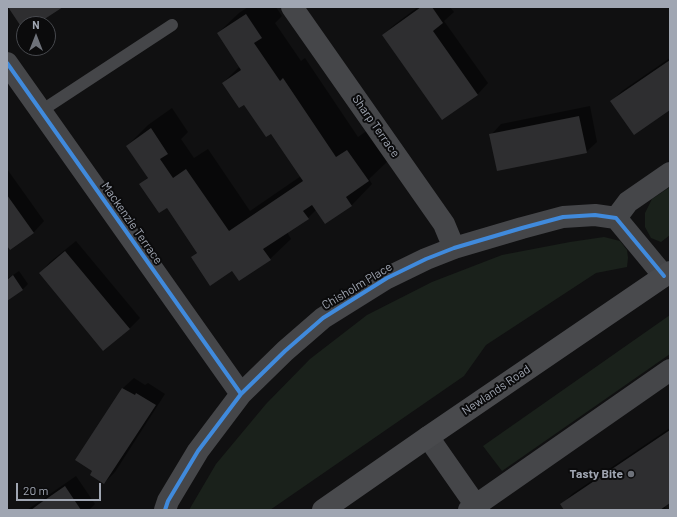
<!DOCTYPE html>
<html>
<head>
<meta charset="utf-8">
<style>
  body { margin:0 }
  #map { position:relative; width:677px; height:517px; overflow:hidden; background:#101011; font-family:Barlow,sans-serif }
  canvas { display:block }
  .frame { position:absolute; inset:0; border:8px solid #a0a6b2; pointer-events:none }
  .north { position:absolute; left:16px; top:16px; width:40px; height:40px; box-sizing:border-box; background:#0b0b0c; border:1px solid #47494e; border-radius:50%; rotate:0deg; font-size:11px; font-weight:700; line-height:16px; text-align:center; color:#a0a6b2 }
  .north::after { content:''; display:block; margin:auto; width:14px; height:18px; background:#6e727a; clip-path:polygon(50% 0,100% 100%,50% 72%,0 100%) }
  .scale { position:absolute; left:16px; top:483px; width:85px; height:18px; box-sizing:border-box; border:2px solid #a0a6b2; border-top:0; padding-left:5px; font-size:12px; line-height:14px; white-space:nowrap; color:#a0a6b2; -webkit-text-stroke:3px #0b0b0c; paint-order:stroke }
</style>
</head>
<body>
<div id="map">
<canvas width="677" height="517"></canvas>
<div class="frame"></div>
<div class="north">N</div>
<div class="scale">20 m</div>
</div>
<script>
const c = document.querySelector('canvas').getContext('2d');
c.lineJoin = 'round';
function fillPath(path, color) { c.fillStyle = color; c.fill(path, 'evenodd'); }
const poly = rows => new Path2D(rows.map(r => 'M' + r).join(''));
function trace(path, color, width, dash) { c.strokeStyle = color; c.lineWidth = width; c.lineCap = dash ? 'butt' : 'round'; c.setLineDash(dash || []); c.stroke(path); }
function label(font, color, halo, rows, align = 'center') {
  c.font = font + ' Barlow,sans-serif'; c.lineWidth = 4; c.setLineDash([]); c.textBaseline = 'middle'; c.strokeStyle = halo; c.fillStyle = color; for (const [text, x, y, turn = 0] of rows) {
    c.save(); c.translate(x, y); c.rotate((+turn || 0) * Math.PI / 180); c.textAlign = isNaN(turn) ? turn : align; if (halo) c.strokeText(text, 0, 0); c.fillText(text, 0, 0); c.restore();
  }
}
fillPath(poly([
  [670,187,670,235,661,242,651,238,645,227,645,213,652,199],
  [604,237,620,241,627,250,628,258,627,267,596,273,486,345,464,376,270,510,189,510,216,464,266,404,310,359,367,315,432,282,502,255,570,242],
  [670,315,670,354,502,471,483,446]
]), '#1a211b');
fillPath(poly([
  [248,7,276,7,282,16,275,23,301,61,305,58,358,137,368,130,389,160,369,179,372,184,352,205,325,223,316,210,308,218,287,232,291,239,270,259,232,269,192,257,198,251,167,206,141,184,148,177,127,146,148,125,172,108,188,132,181,139,194,158,208,149,250,211,301,176,271,133,244,104,223,83,240,66,218,33,239,13],
  [418,7,450,7,454,12,444,21,488,83,478,94,442,119,383,35,394,25],
  [670,58,670,109,612,101,622,91],
  [590,106,597,142,586,152,491,135,501,124],
  [7,169,44,221,34,232,10,248,7,244],
  [76,241,140,318,129,329,40,273,50,262],
  [19,271,28,284,23,289,7,300,7,279],
  [134,378,145,385,148,383,165,394,115,472,104,483,93,471,77,460,123,388],
  [670,428,670,502,664,506,667,510,566,510,562,504,572,494],
  [76,476,95,504,89,510,27,510]
]), '#0007');
fillPath(poly([
  [8,7,63,7,37,24,24,24,24,31],
  [421,7,432,7,443,23,433,31,478,95,442,120,382,35],
  [246,14,262,38,254,43,280,81,283,78,336,157,347,150,369,181,346,197,352,206,325,224,312,205,303,211,309,219,263,249,271,260,239,281,232,271,210,286,191,257,197,253,167,208,159,213,139,184,148,178,126,146,151,128,168,154,160,159,173,178,186,169,229,231,303,181,271,134,266,137,244,105,239,108,222,83,241,70,217,33],
  [670,60,670,110,634,135,610,101],
  [579,116,587,153,497,171,489,134],
  [7,195,34,233,10,250,7,246],
  [65,251,130,329,103,351,39,273],
  [13,275,23,290,7,301,7,280],
  [122,388,135,395,136,393,156,405,104,484,90,475,92,471,75,460],
  [670,430,670,503,660,510,564,510,560,504],
  [65,486,81,510,31,510,39,504]
]), '#2e2e30');
trace(poly([
  [41,111,172,25]
]), '#454649', 12);
trace(poly([
  [292,7,444,224,454,248],
  [7,63,241,394],
  [616,218,628,202,670,173],
  [428,437,479,510],
  [165,510,168,501,198,451,241,394,285,351,323,318,387,278,426,259,454,248,522,228,563,217,595,215,616,218,664,276],
  [469,510,670,370]
]), '#454649', 22);
trace(poly([
  [323,510,428,437,670,272]
]), '#494a4d', 22);
trace(poly([
  [7,63,241,394],
  [165,510,168,501,198,451,241,394,285,351,323,318,387,278,426,259,454,248,522,228,563,217,595,215,616,218,664,276]
]), '#408adc', 4);
for (const [x, y, r, color] of [
  [631,474,4,"#6e727a"]
]) { const dot = new Path2D(); dot.arc(x, y, r, 0, 2 * Math.PI); c.fillStyle = color; c.fill(dot); trace(dot, '#0b0b0c', 1.5); }
label('12px', '#a0a6b2', '#0b0b0c', [
  ["Sharp Terrace",376,126,55],
  ["Mackenzie Terrace",132,223,55],
  ["Chisholm Place",357,286,-31],
  ["Newlands Road",496,390,-34]
]);
label('bold 12px', '#a0a6b2', '#0b0b0c', [
  ["Tasty Bite",623,474]
], 'right');
</script>
</body>
</html>
